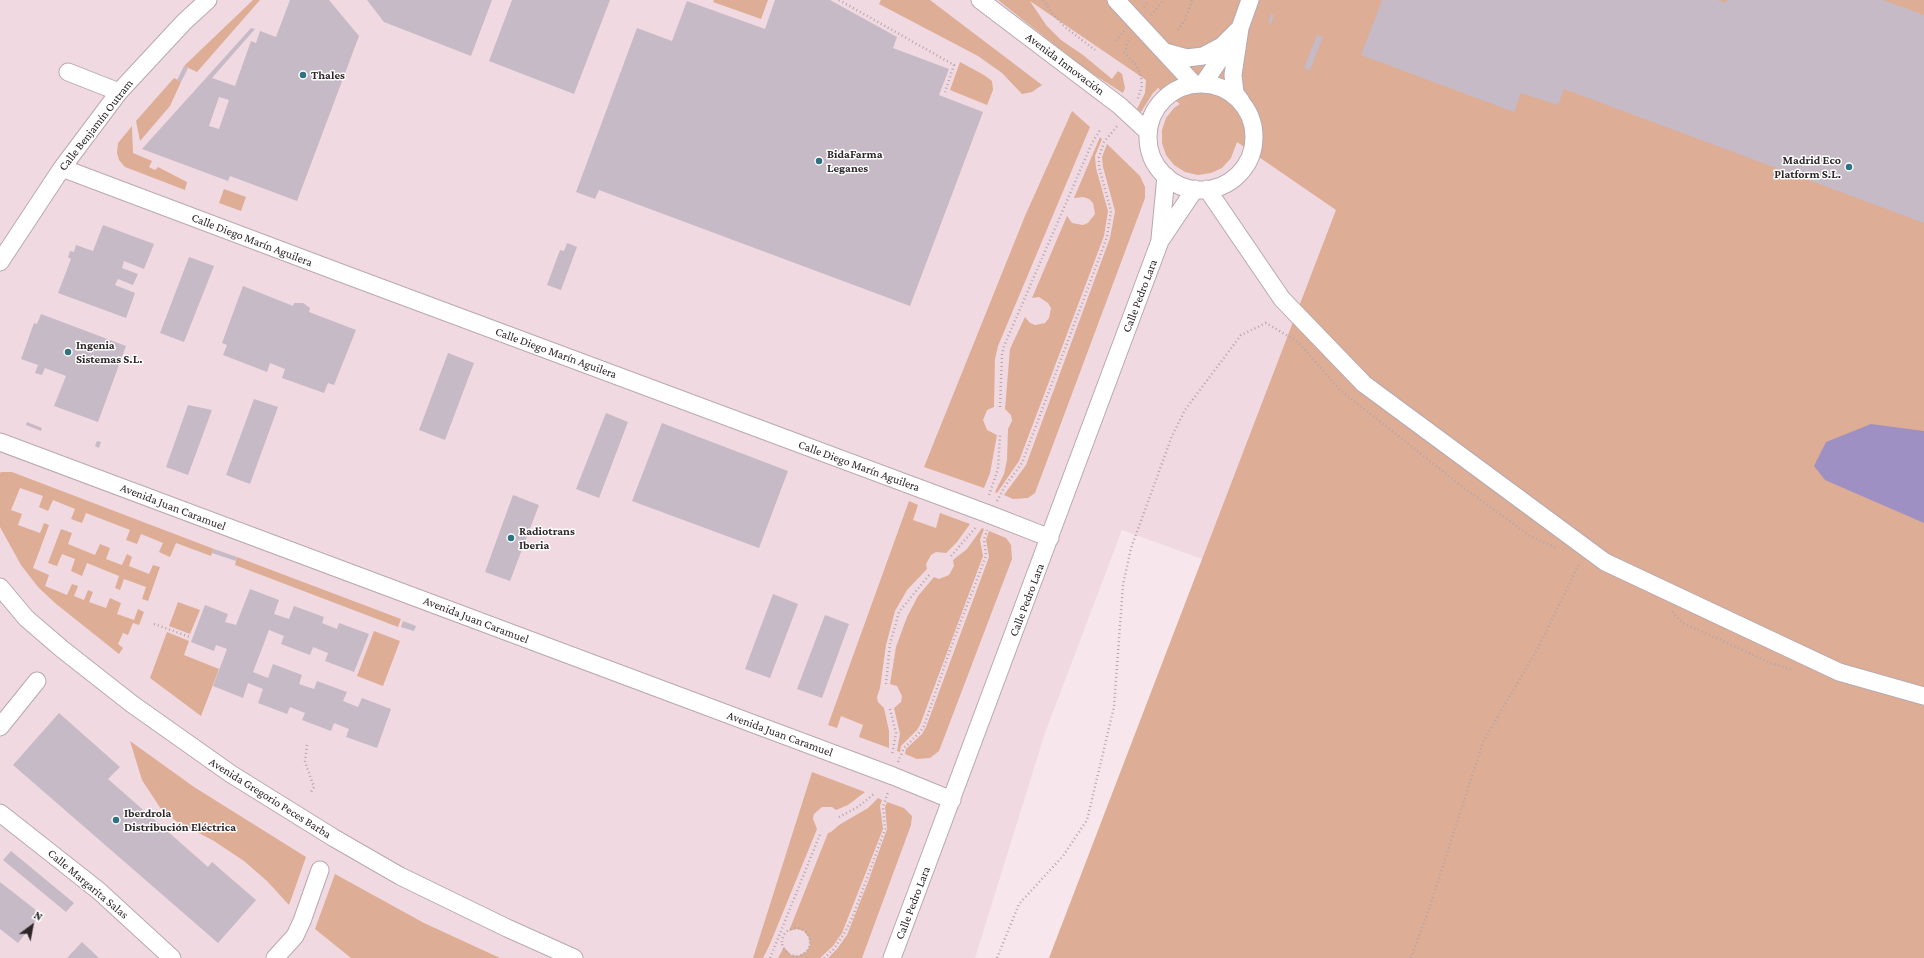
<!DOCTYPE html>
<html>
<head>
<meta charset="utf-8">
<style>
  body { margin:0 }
  #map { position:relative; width:1924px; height:958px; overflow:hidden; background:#f7e7ed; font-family:"Crimson Pro",serif }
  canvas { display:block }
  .north { position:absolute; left:12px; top:906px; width:40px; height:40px; -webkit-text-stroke:3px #fff; paint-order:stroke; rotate:32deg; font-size:11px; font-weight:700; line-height:16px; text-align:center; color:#2d2729 }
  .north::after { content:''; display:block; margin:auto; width:14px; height:18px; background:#2d2729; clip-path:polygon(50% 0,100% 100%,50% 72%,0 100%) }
</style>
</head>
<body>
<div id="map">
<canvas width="1924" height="958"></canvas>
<div class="north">N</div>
</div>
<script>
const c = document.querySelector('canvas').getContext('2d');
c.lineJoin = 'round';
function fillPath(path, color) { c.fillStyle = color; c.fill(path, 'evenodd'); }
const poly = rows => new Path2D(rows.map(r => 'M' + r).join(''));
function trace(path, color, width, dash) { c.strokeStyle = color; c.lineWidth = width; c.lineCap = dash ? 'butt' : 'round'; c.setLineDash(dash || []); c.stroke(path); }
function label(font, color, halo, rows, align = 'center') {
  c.font = font + ' "Crimson Pro",serif'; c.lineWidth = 3; c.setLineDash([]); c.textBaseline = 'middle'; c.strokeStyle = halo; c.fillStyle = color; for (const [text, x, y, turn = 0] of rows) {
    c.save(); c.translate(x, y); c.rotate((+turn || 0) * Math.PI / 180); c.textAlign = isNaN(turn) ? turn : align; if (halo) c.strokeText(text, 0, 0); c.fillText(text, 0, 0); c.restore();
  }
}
fillPath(poly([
  [0,0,1924,0,1924,821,1122,530,1045,733,975,958,0,958]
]), '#f1d9e2');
fillPath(poly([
  [253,0,260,0,197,72,184,66],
  [714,0,768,0,761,19,713,2],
  [881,0,930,0,1042,85,1032,92,1022,94,1002,73,978,56,879,4],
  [998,0,1924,0,1924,958,1049,958,1336,210,1237,142,1231,158,1222,168,1211,173,1198,175,1185,172,1174,165,1166,155,1162,143,1162,130,1166,118,1174,108,1180,104,1158,88,1153,93,1141,112,1137,109,1145,93,1146,80,1030,1,1046,25,1061,40,1083,55,1112,79,1118,71,1122,74,1125,88,1123,93,1085,69],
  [960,62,984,75,992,81,993,90,987,105,950,90],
  [174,78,181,82,170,106,140,141,136,121],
  [1072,111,1090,127,998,346,995,359,994,407,987,410,983,420,987,430,997,435,990,473,984,488,924,467,1025,216],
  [132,126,133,153,152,161,149,167,155,170,158,167,187,182,185,190,125,167,119,160,117,153,118,143],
  [1100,137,1102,139,1095,156,1096,168,1108,211,1104,236,1019,461,997,493,995,492,1004,474,1007,460,1008,429,1012,421,1011,415,1005,409,1010,349,1025,317,1030,323,1035,325,1045,323,1049,318,1051,308,1048,303,1039,297,1032,298,1067,216,1072,223,1083,225,1088,223,1095,214,1093,203,1089,199,1083,197,1074,198],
  [1107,144,1140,176,1145,187,1145,198,1035,493,1028,498,1013,499,1004,495,1026,465,1110,238,1115,211,1103,167,1102,157],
  [224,189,246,197,241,211,219,203],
  [1,472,12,472,214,549,212,553,211,556,176,543,170,557,159,552,163,543,141,534,137,544,126,540,130,530,86,513,82,523,71,519,75,509,53,500,48,511,39,507,43,496,20,488,11,510,22,514,18,525,40,533,44,523,49,525,33,568,49,575,45,586,67,595,72,584,78,586,74,596,84,600,88,590,93,592,89,602,106,608,110,598,121,603,117,614,134,620,138,609,144,612,139,625,133,623,128,635,123,633,118,644,123,648,119,654,55,603,38,587,21,565,0,527,0,473],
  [909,501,918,505,913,520,936,528,940,513,970,524,957,542,946,553,936,552,931,555,926,564,927,569,907,590,895,611,886,645,880,688,877,697,878,702,884,708,889,731,889,748,859,737,863,725,841,716,837,728,828,725],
  [982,528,984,529,980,540,983,556,920,725,917,730,901,746,900,752,897,751,900,734,894,708,901,702,902,696,897,686,890,684,896,647,907,617,918,596,934,577,939,579,949,575,954,566,953,560,967,549],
  [61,529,72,533,68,544,95,555,100,544,110,548,106,559,122,565,127,554,132,557,129,566,149,574,153,565,160,567,148,601,142,599,146,587,124,579,120,590,115,588,119,576,87,563,82,576,71,571,75,559,62,554,57,566,48,563],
  [989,531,1006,538,1011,545,1012,559,939,751,930,758,917,759,905,754,906,749,922,734,926,727,989,557,986,540],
  [237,557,401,619,398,627,235,565],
  [178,602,200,610,190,634,169,626],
  [374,631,400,641,383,686,357,676],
  [167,632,189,641,184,655,219,669,201,716,150,678],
  [130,741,194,787,306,857,289,905,267,881,244,861,214,841,176,821,161,809,142,780],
  [812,772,865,792,848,805,836,810,832,807,822,807,814,814,813,819,817,829,770,944,763,958,753,958],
  [878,798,882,800,880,806,883,829,842,933,833,946,820,958,778,958,784,947,791,955,798,956,806,952,810,946,809,938,804,931,797,929,789,931,828,833,831,832,839,825,868,808],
  [887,802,904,808,912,816,911,825,862,958,828,958,837,949,847,935,868,882,887,829,885,807],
  [335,874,424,923,500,958,351,958,315,929]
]), '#ddad95');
fillPath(poly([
  [1871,424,1924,431,1924,523,1825,480,1814,466,1826,442]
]), '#9f90c4');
fillPath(poly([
  [290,0,329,0,359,36,297,201,230,176,228,181,142,149,251,28,255,29,212,78,235,86,251,41,256,43,260,31,276,37],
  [219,97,229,100,219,129,209,126],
  [367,0,492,0,471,56,384,22],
  [512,0,610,0,574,94,489,61],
  [775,0,830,0,897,37,893,48,949,69,939,95,983,112,910,306,599,190,595,199,576,192,637,28,672,41,687,1,765,29],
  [1382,0,1717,0,1726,3,1727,0,1883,0,1924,15,1924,223,1564,89,1558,105,1521,93,1514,112,1361,55],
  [1271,14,1274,15,1271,24,1268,22],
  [1317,35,1323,37,1310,70,1304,68],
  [184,66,188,68,181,82,177,80],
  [103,225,154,244,144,269,124,261,122,268,138,274,133,285,118,279,115,285,135,293,126,318,58,293,71,259,68,257,70,251,74,252,76,245,93,251],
  [567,243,577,247,561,290,547,285,560,250,564,251],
  [189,257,214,266,184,342,160,333],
  [243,286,293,306,294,303,303,303,310,308,309,312,356,330,334,385,328,383,324,393,282,378,285,369,270,363,267,372,223,355,227,345,222,343],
  [41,314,126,346,98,422,54,406,66,376,45,368,42,375,35,373,38,365,21,359,34,323,37,324],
  [448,353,474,363,445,440,419,430],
  [254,399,278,407,250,484,226,475],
  [188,405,212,410,188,475,166,467],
  [606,413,628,422,599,498,576,489],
  [27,422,42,428,41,431,26,425],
  [662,423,788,471,759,548,632,501],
  [97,441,101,442,99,448,95,446],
  [513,495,539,505,510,581,485,572],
  [214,549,237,557,236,561,212,553],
  [250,589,279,600,274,614,289,619,294,606,324,617,322,623,337,629,339,623,369,634,354,672,325,661,328,653,313,647,310,655,281,644,284,636,269,630,253,672,268,678,273,664,302,675,299,684,314,689,317,681,347,692,343,701,358,707,362,698,391,709,377,748,346,737,349,729,334,723,331,731,302,720,305,713,290,707,287,714,258,703,263,689,248,683,243,698,213,686,227,649,216,645,214,651,191,642,205,605,228,614,225,622,236,625],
  [773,594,798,604,770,678,745,669],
  [825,615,849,624,822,698,797,689],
  [403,621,416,626,414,631,401,627],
  [59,713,120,767,108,779,208,867,212,862,256,900,218,943,13,765],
  [11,851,74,903,66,912,3,860],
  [0,882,41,914,18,943,0,929],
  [82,942,99,958,67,958]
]), '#c5bac5');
const minor = poly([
  [980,0,1120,106,1148,132],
  [1116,0,1194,84],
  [1165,52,1187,58,1203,56,1222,46,1240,28],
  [68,72,119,92],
  [1203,84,1233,40],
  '1148 137a53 53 0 1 1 106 0a53 53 0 1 1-106 0Z',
  [1241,101,1235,93,1233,75,1240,28,1250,0],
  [62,168,341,273,991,515,1050,538],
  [1207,189,1282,299,1364,384,1605,562,1839,672,1924,696],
  [1160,239,1166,176],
  [0,262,62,168,119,92,184,22,208,0],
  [0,442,893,776,952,800],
  [0,587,26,618,62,649,132,704,231,774,334,838,400,876,507,928,574,958],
  [0,727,37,681],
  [0,813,99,891,172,958],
  [275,958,295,936,302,921,320,870],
  [892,958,1160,241,1195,189]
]);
trace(minor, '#b8a9af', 19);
trace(poly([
  [839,0,954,65,945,92],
  [1043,0,1052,13,1065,27,1095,50],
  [1144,7,1149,1],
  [1151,15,1164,0],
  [1178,30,1185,20,1192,0],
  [1116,41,1124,31],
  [1126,49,1127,43,1131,38],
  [1124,52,1137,66,1141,77,1142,86,1137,101],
  [1000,407,1002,354,1004,346,1092,143,1100,130],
  [989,495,998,469,1000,434],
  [997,501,1005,486,1022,463,1107,237,1111,211,1099,167,1099,157,1104,142,1118,125],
  [951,556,977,526],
  [1672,612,1683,623,1771,663,1793,670],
  [154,624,190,637],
  [886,684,890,644,899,612,930,574],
  [890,709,896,733,892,755],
  [307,745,305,762,314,787,311,792],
  [898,762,904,748,920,732,924,726,951,647,986,556,984,540,987,530],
  [839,817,858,807,875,793],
  '782 942a14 14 0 1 1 28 0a14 14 0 1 1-28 0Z',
  [770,958,821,832],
  [824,958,833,950,845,932,853,916,885,829,883,807,888,792],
  [997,958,1019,904,1063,856,1087,820,1114,707,1123,585,1131,548,1172,436,1185,410,1241,335,1266,323,1298,342,1339,389,1464,488,1530,536,1557,548],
  [1411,958,1430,906,1483,742,1538,648,1580,562]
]), '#b3a6ab', 2.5, [1, 3]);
trace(minor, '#fff', 17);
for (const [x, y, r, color] of [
  [303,75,4,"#2f7383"],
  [819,161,4,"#2f7383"],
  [1849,167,4,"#2f7383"],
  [68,352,4,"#2f7383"],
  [511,538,4,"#2f7383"],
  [116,820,4,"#2f7383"]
]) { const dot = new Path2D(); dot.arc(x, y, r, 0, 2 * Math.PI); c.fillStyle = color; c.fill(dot); trace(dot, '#fff', 1.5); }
label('12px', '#2d2729', '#fff', [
  ["Avenida Innovación",1065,64,37],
  ["Calle Benjamín Outram",96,125,-52],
  ["Calle Diego Marín Aguilera",252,240,21],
  ["Calle Pedro Lara",1140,296,-69],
  ["Calle Diego Marín Aguilera",556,353,20],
  ["Calle Diego Marín Aguilera",859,466,20],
  ["Avenida Juan Caramuel",173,507,21],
  ["Calle Pedro Lara",1027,600,-69],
  ["Avenida Juan Caramuel",476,620,21],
  ["Avenida Juan Caramuel",780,734,20],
  ["Avenida Gregorio Peces Barba",270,798,32],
  ["Calle Margarita Salas",88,884,40],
  ["Calle Pedro Lara",913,903,-69]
]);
label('bold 12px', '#2d2729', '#fff', [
  ["Thales",311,75],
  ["BidaFarma",827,154],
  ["Leganes",827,168],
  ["Madrid Eco",1841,160,"right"],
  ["Platform S.L.",1841,174,"right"],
  ["Ingenia",76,345],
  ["Sistemas S.L.",76,359],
  ["Radiotrans",519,531],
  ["Iberia",519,545],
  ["Iberdrola",124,813],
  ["Distribución Eléctrica",124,827]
], 'left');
</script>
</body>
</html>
